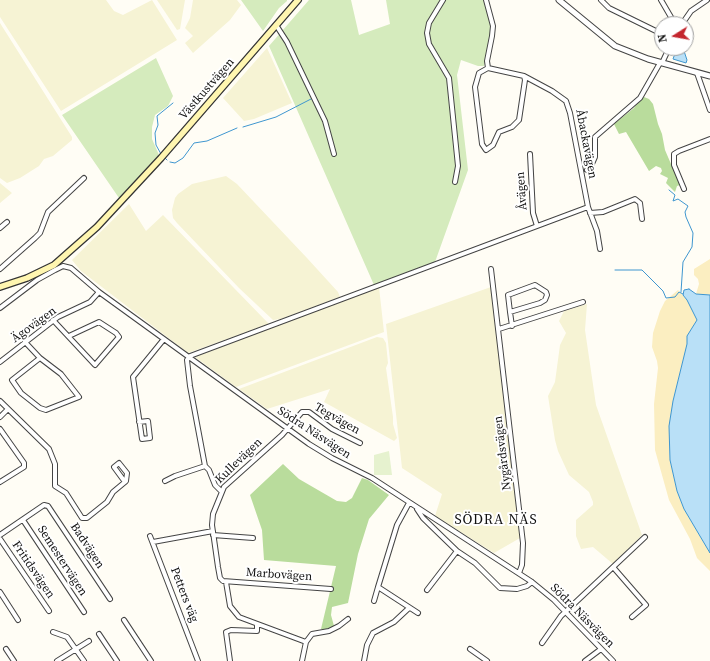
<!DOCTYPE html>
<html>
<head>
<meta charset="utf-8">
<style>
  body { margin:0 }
  #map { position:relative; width:710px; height:661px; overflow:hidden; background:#fffdf5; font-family:"Source Serif 4",serif }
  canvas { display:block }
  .north { position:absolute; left:654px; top:16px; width:40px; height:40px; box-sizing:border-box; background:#fff; border:1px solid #a0a0a0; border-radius:50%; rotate:259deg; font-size:11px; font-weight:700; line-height:16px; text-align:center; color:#111 }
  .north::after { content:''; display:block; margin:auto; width:14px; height:18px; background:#c4262e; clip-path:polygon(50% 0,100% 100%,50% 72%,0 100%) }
</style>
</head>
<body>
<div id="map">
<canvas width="710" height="661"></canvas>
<div class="north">N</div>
</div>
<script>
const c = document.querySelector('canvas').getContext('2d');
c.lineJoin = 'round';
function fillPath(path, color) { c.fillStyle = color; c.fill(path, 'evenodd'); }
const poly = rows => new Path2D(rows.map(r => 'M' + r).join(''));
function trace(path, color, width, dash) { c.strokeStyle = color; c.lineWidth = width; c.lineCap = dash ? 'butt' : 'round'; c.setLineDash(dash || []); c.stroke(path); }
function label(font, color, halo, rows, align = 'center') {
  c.font = font + ' "Source Serif 4",serif'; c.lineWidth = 4; c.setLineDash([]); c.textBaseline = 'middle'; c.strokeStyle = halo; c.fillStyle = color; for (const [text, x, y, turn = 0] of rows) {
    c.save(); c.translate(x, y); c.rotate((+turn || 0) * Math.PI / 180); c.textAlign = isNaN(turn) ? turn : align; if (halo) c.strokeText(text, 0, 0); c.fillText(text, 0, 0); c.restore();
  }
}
fillPath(poly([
  [0,0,106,0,114,11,123,15,152,0,177,40,61,111,0,17],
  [157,0,185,0,180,29,177,30],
  [193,0,237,0,241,5,230,20,193,53,185,43,193,36,185,28,190,18],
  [0,23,72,137,72,140,53,156,44,159,39,166,20,178,7,183,0,178],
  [267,48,292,103,254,119,244,121,223,98],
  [226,176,237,184,307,258,338,292,340,297,281,319,273,320,239,288,177,223,173,218,172,210,175,198,178,194,192,184],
  [0,183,12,193,0,203],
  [129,204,146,231,163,215,269,324,188,353,81,271,72,260],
  [379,287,384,332,236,387,195,357],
  [491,287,520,538,494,553,435,516,442,494,402,468,386,324],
  [587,304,585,330,596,405,642,535,613,564,593,547,581,549,576,536,576,520,593,505,593,502,589,492,569,475,558,451,555,440,548,396,555,382,560,345,566,333,559,321,564,311],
  [377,337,383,338,386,343,388,363,386,368,393,417,393,424,397,438,394,441,324,402,330,389,267,409,239,389]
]), '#f6f3d4');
fillPath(poly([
  [241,0,287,0,287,1,279,8,263,31],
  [309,0,351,0,359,35,390,24,386,0,485,0,491,25,492,35,484,66,478,66,461,60,457,75,468,170,435,262,374,285,269,46],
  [156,58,173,96,168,106,155,115,152,127,152,139,159,155,119,198,62,115]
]), '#d5ebbd');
fillPath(poly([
  [644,97,649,99,653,104,658,124,662,134,665,150,680,185,677,186,675,192,666,183,668,178,660,174,662,171,661,168,656,166,649,171,626,132,619,134,614,124,634,108,640,99],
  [283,464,299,479,337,501,346,502,352,498,362,478,368,480,389,495,369,519,358,554,348,603,332,607,331,615,334,626,327,629,321,629,336,566,264,560,262,530,250,495]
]), '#b9dc9c');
fillPath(poly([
  [710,259,710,295,696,294,699,284,698,279,694,275,694,269],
  [678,290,687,300,697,320,687,336,687,344,673,401,669,441,670,460,677,491,684,509,710,553,710,571,697,558,690,539,669,500,655,450,654,404,658,368,657,361,652,347,653,333,660,311,665,301]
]), '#fbeec1');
fillPath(poly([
  [389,451,392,475,374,475,374,455]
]), '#e6f2cf');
const water = poly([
  [677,48,683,48,687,60,686,63,673,59,677,48],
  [689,289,696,294,710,295,710,553,684,509,677,491,670,460,669,426,673,401,687,344,687,336,697,320,687,300,683,295,684,290,689,289]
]);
fillPath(water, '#b9e0f7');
trace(water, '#3f96cf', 1);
trace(poly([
  [243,127,276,117,311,99],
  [161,154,156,145,155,133,158,125,157,116,173,103],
  [165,158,167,160],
  [170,162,175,163,183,158,194,143,207,141,237,128],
  [669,190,675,195,673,201,678,199,688,206,685,212,686,217,693,233,692,247,683,262,681,292],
  [615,270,642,270,663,291,666,298,675,297,679,292,683,294]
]), '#3f96cf', 1);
const minor = poly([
  [443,0,429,23,427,33,429,44,449,78,458,166,455,182],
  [486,0,493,26,492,36,487,61,488,68],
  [601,0,609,8,662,34],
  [661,0,675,24],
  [682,24,691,11,707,0],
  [276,25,287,42,325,121,334,154],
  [662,63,669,48],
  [488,68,524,76,552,91,566,101,570,113,588,207,597,231,600,249],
  [488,68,479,73,475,87,482,144,486,150,493,145,499,132,512,127,519,120,525,80,524,76],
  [697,73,710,110],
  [530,154,533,213,537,226],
  [587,170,591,166,595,157,595,137,640,98,660,63],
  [684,189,674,165,674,154,679,151,710,139],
  [590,213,603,212,635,199,640,203,642,219],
  [0,228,7,222],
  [0,269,35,238,40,233,48,212,84,178],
  [491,269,523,543,522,565,519,573],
  [0,308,37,280,55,270,63,266,71,268,99,292,309,444,332,458,372,478,532,582,554,600,613,661],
  [510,312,540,303,545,300,547,295,546,292,535,285,508,295,510,312,512,326],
  [53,320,95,365,119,337,116,333,99,322,69,336],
  [499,329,583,302],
  [25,342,40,358,61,374,79,397,46,410,40,408,21,393,12,380,40,358],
  [0,362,58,317,90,302,99,292],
  [0,401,49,449,55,464,55,486,66,493,82,518,87,518,107,502,113,492,125,482,126,481,127,473,119,463,114,467,125,482],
  [0,417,8,409],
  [139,422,148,421,150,438,142,439,133,377,164,339],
  [0,429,24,463,24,467,0,482],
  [205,466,190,386,187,360,190,356,588,207],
  [165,481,175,476,205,466,209,470,215,485,221,491],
  [409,503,397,525,378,587,418,613],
  [417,509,423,518,457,551,427,590],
  [23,520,84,612],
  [0,535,44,505,48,506,110,599],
  [213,535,253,538],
  [150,536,198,661],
  [0,539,49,611],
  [153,542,213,531],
  [457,551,475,563,500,588,517,589,527,586,532,582],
  [613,567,646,605,632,617],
  [226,582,230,606,239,617,306,642,312,634,329,631,339,626,348,619],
  [331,589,223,581,220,578,218,567,212,525,213,514,224,487,282,435,302,412,309,412,332,429,360,443],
  [0,592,18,620],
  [374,601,378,587],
  [124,620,151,661],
  [53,632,67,637,84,661],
  [99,634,117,661],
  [542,643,561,616,645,537],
  [6,649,14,661],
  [470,649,487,661],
  [57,661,89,641],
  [230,661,226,632,231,630,257,631,257,624],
  [302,661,306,642],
  [364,661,367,645,373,633,394,622,409,608],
  [585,661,601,649]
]);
const tertiary = poly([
  [559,0,615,46,648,59,710,76]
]);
const secondary = poly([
  [0,287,27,278,54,265,97,227,161,158,298,0]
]);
trace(minor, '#444', 6);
trace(tertiary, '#444', 7);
trace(secondary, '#333', 8);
trace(minor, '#fff', 4);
trace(tertiary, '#fff', 5);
trace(secondary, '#fff6b0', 5.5);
label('12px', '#111', '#fff', [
  ["Västkustvägen",207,89,-49],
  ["Åbackavägen",586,144,79],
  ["Åvägen",522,191,-94],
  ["Ägovägen",34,325,-36],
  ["Tegvägen",337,419,30],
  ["Södra Näsvägen",314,433,33],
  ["Nygårdsvägen",503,453,-97],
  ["Kullevägen",239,461,-44],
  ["Badvägen",87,546,57],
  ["Semestervägen",62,561,57],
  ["Fritidsvägen",33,570,56],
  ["Marbovägen",279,575,4],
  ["Petters väg",184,595,69],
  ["Södra Näsvägen",582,616,45]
]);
c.letterSpacing = '1px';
label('14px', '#111', '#fff', [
  ["SÖDRA NÄS",496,520]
]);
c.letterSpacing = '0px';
</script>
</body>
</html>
